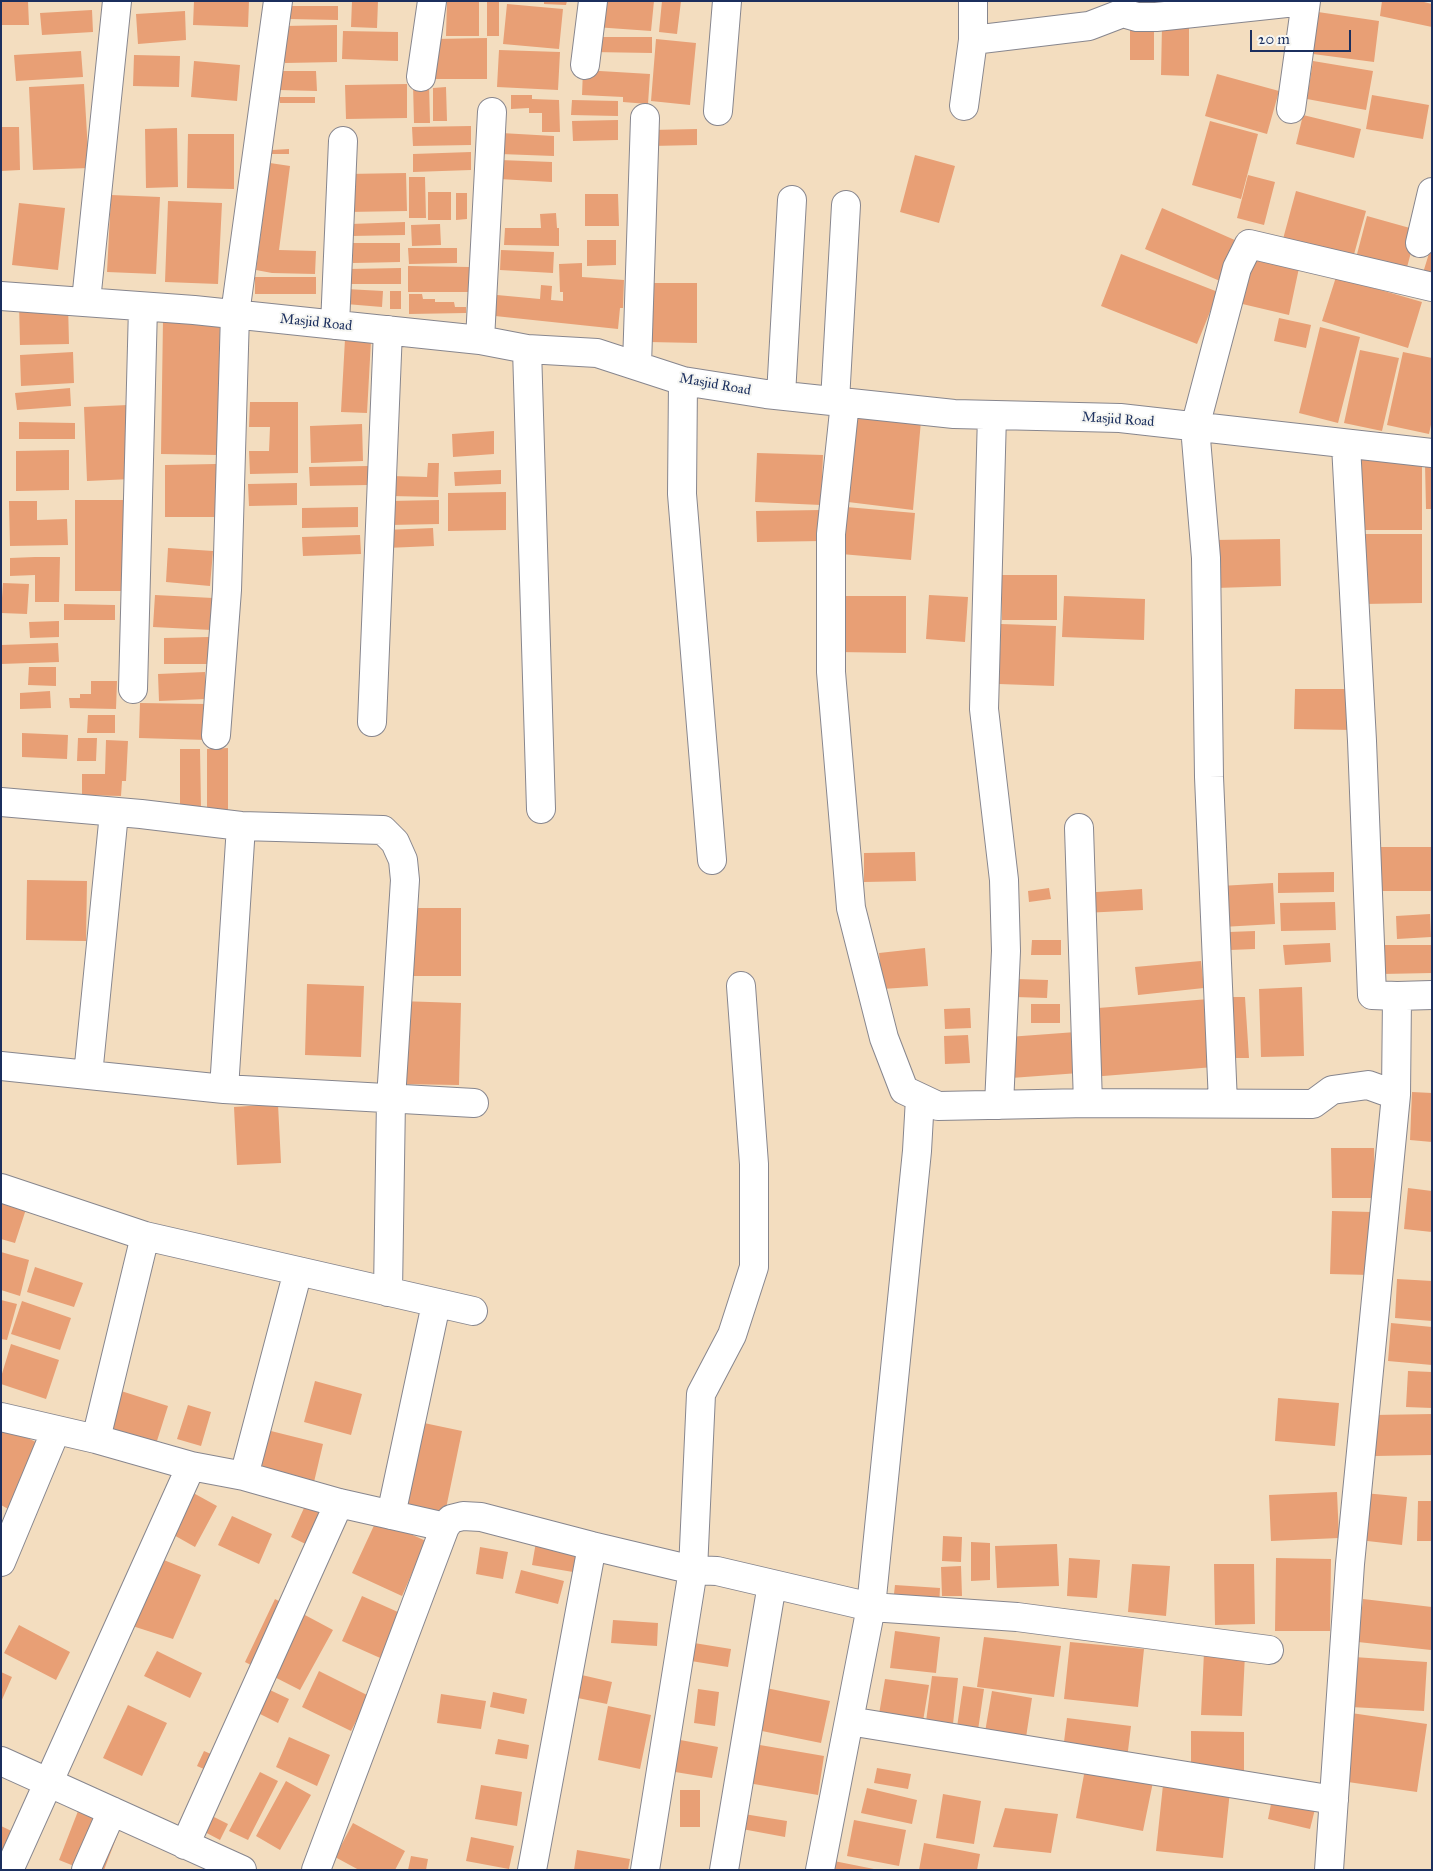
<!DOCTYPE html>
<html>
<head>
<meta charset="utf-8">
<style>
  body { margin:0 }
  #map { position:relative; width:1433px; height:1871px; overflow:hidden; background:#f3ddbf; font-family:"IM FELL Great Primer",serif }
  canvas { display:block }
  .frame { position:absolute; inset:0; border:2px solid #1b2f5e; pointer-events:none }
  .scale { position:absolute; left:1250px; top:30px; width:101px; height:22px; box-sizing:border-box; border:2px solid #1b2f5e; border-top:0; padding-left:6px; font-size:15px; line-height:18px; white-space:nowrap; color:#1b2f5e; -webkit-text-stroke:4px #f6f6f2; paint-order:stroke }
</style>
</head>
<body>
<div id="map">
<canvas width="1433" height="1871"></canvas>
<div class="frame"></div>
<div class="scale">20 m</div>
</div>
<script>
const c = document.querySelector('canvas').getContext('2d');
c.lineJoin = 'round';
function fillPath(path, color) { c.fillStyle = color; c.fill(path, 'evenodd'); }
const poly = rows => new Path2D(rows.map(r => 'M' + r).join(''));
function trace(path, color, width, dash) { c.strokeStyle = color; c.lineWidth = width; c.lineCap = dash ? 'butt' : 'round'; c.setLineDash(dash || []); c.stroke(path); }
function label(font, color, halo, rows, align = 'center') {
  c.font = font + ' "IM FELL Great Primer",serif'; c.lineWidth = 4; c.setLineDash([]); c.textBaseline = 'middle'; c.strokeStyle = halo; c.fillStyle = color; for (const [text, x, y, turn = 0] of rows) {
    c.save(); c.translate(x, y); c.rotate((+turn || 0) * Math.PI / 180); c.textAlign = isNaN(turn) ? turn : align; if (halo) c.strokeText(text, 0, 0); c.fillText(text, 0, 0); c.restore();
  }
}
fillPath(poly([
  [1,1,28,1,29,25,1,25],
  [194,1,249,1,248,27,193,25],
  [352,1,378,1,377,28,351,27],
  [447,1,479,1,479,36,446,36],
  [487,1,499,1,499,36,487,36],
  [544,1,567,1,566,5,544,4],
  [598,1,654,1,651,31,595,27],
  [662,1,681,1,677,34,659,32],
  [1382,1,1420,1,1432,4,1432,27,1380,16],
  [507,4,563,9,559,49,503,44],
  [289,6,338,6,338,20,289,19],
  [92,10,93,32,42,35,40,13],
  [185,11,186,40,138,44,136,14],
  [1318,12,1379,21,1374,62,1313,54],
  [337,25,337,62,285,63,284,26],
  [1162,26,1189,27,1189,76,1161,75],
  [1130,27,1154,27,1154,60,1130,60],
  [343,31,398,32,398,61,342,59],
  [592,37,652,37,652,53,592,52],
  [487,38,487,79,435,79,435,39],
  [656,39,696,43,690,105,651,101],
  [499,50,560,52,558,90,497,87],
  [81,51,83,77,16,81,14,55],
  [134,55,180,56,179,87,133,86],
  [194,61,240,65,237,101,191,97],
  [1313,61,1373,71,1366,110,1307,99],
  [583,70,650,74,648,104,623,102,623,97,582,95],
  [280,71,316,71,317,91,279,90],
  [1217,74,1279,91,1267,134,1205,116],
  [84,84,89,168,33,170,29,87],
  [407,84,407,118,346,119,345,85],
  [413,84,429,84,430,123,414,123],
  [446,87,447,121,433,121,433,88],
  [511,95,532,95,532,99,559,100,560,132,542,132,542,113,529,113,529,108,511,109],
  [1372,95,1429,105,1423,139,1366,129],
  [279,97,315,97,315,103,280,103],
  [572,100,618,101,618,116,571,115],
  [1303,115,1361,129,1354,158,1296,144],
  [618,120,618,140,573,141,572,121],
  [1210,121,1258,134,1241,199,1192,185],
  [471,126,471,145,413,146,412,127],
  [1,127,19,127,20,170,1,171],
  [177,128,178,187,146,188,145,129],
  [697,129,697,145,652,146,651,130],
  [501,133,554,136,554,156,500,154],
  [188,134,234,134,234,189,187,188],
  [289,149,289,154,272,154,272,150],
  [471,152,471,170,413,172,413,154],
  [915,155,955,166,939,223,900,212],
  [500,160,552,162,552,182,499,179],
  [270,163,290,166,279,250,316,251,315,274,272,273,256,270],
  [406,173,407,211,347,212,347,174],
  [1248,175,1275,182,1264,225,1237,218],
  [409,177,425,177,426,218,409,218],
  [1296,191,1366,211,1353,258,1283,239],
  [428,192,451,192,451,220,428,220],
  [456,193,467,193,467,219,456,220],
  [585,194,618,194,619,226,585,226],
  [111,195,160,197,156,274,107,272],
  [168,201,222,203,218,284,165,282],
  [19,203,65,208,58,270,12,265],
  [1162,208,1237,241,1220,281,1145,249],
  [556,213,557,228,559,228,559,246,504,245,505,228,541,228,540,214],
  [1367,216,1417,230,1406,271,1356,258],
  [405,222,405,235,351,236,351,224],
  [440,224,441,245,412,246,411,225],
  [587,240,616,240,616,265,587,266],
  [352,243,400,243,400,262,353,263],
  [1431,247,1432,247,1432,279,1422,276],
  [408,248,457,248,457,263,409,264],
  [501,250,554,252,553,273,500,270],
  [1121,254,1218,292,1197,344,1101,306],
  [1244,256,1299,268,1289,315,1234,302],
  [582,263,582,277,624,280,623,308,620,308,618,329,495,316,497,295,540,299,541,285,552,286,551,300,563,301,563,292,560,292,559,264],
  [408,266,469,267,469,292,408,292],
  [401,268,401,284,347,284,348,269],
  [255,277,316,277,316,294,255,294],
  [1336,277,1422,302,1408,348,1322,321],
  [650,283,697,283,697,343,649,342],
  [346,289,383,291,382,307,346,304],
  [390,291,401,291,401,309,390,309],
  [409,294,422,294,423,299,435,299,435,302,454,302,455,307,466,307,466,313,409,314],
  [19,303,68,303,69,344,20,345],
  [1279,318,1311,325,1306,348,1274,341],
  [163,320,220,321,218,455,161,454],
  [1320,327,1360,337,1338,423,1299,413],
  [345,339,371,341,367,413,341,412],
  [1360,350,1399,358,1382,431,1344,423],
  [73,352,74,383,21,386,20,355],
  [1403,352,1432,358,1432,420,1429,434,1387,425],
  [70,388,71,406,17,410,15,393],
  [250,402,298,402,298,473,250,474,249,451,269,451,270,427,249,427],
  [128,405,132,479,87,481,84,407],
  [857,414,921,421,913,510,848,502],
  [19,422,75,423,75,439,19,439],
  [362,424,363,461,311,463,310,426],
  [494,431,494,454,453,457,452,434],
  [69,450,69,490,16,491,16,451],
  [757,453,823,455,821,505,755,502],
  [1358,456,1422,456,1422,530,1359,530],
  [428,463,439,463,438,497,390,496,390,476,427,477],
  [216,464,216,517,165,517,165,465],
  [1425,464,1432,464,1432,509,1426,509],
  [368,466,368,485,310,486,309,467],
  [501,470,501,484,455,486,454,472],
  [297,483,297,505,249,506,248,484],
  [506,492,506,530,448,531,448,493],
  [75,500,128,500,128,591,75,591],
  [439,500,439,524,390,525,390,501],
  [9,501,37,501,37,520,67,519,68,545,10,546],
  [358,507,358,527,302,528,302,508],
  [846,507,915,513,911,560,841,554],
  [822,510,823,541,757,542,756,511],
  [433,528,434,546,386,548,385,530],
  [1363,534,1422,534,1422,603,1363,604],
  [360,535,361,554,303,556,302,537],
  [1280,539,1281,586,1215,588,1214,540],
  [168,548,213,551,210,586,166,582],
  [35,557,60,557,59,602,35,602,35,575,10,576,10,558],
  [1002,575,1057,575,1057,620,1002,620],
  [3,583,29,584,27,614,1,613],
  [155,595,213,598,212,630,153,627],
  [929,595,968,597,965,642,926,639],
  [838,596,906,596,906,653,837,652],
  [1064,596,1145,599,1144,640,1062,637],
  [64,604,115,605,115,620,64,620],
  [59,621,59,637,30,638,29,622],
  [1001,624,1056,626,1054,686,999,684],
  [209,637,209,664,164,664,164,638],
  [58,643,59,662,1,664,1,645],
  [29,667,56,667,56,686,28,685],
  [205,672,206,699,159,701,158,674],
  [91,681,117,681,116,709,70,708,69,698,80,698,80,694,91,694],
  [1295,689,1353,689,1353,730,1294,729],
  [50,691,51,708,20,709,20,693],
  [140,703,207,704,207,740,139,738],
  [88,715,115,715,115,733,87,733],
  [22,733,68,735,67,759,22,757],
  [78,738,97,738,96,761,77,761],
  [106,740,128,741,126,781,122,781,121,796,82,795,82,774,105,774],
  [228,748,228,811,207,811,207,749],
  [180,749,200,749,201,807,180,807],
  [1379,847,1432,847,1431,891,1379,891],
  [915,852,916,881,864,882,864,853],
  [1334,872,1334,892,1278,893,1278,873],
  [27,880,87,881,86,941,26,940],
  [1273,883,1275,924,1222,927,1220,886],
  [1049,888,1051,899,1029,902,1028,891],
  [1142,889,1143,910,1084,913,1082,893],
  [1335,902,1336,930,1281,931,1280,903],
  [404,908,461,908,461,976,404,976],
  [1430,914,1431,937,1397,939,1396,916],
  [1255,931,1255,949,1230,950,1229,932],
  [1032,940,1061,940,1061,955,1031,955],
  [1330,943,1331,962,1285,965,1283,945],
  [1382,945,1432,945,1432,973,1382,974],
  [925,948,928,986,882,989,879,953],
  [1201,961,1204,988,1138,995,1135,967],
  [1016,979,1048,980,1047,998,1015,997],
  [307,984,364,986,361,1057,305,1055],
  [1302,987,1304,1056,1261,1057,1259,989],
  [1232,997,1245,997,1249,1058,1235,1058],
  [1209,999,1214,1067,1091,1077,1086,1009],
  [399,1001,461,1003,459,1085,397,1084],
  [1031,1004,1060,1004,1060,1023,1031,1023],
  [970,1008,971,1028,945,1029,944,1009],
  [1076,1032,1079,1073,1011,1078,1008,1037],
  [968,1035,970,1063,945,1064,944,1036],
  [1412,1092,1432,1093,1432,1142,1410,1140],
  [278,1104,281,1163,237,1165,234,1107],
  [1331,1148,1374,1148,1375,1198,1332,1198],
  [1408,1188,1432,1191,1432,1232,1404,1229],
  [4,1195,28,1203,15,1243,1,1239,1,1203],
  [1332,1211,1372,1212,1370,1275,1330,1274],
  [1,1252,29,1260,20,1296,1,1290],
  [35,1267,83,1283,74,1307,27,1292],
  [1397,1279,1432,1281,1432,1321,1395,1318],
  [1,1300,17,1304,7,1340,1,1339],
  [22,1301,71,1318,60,1350,11,1334],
  [1391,1323,1432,1327,1432,1365,1388,1361],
  [11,1344,59,1360,46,1399,1,1384,1,1377],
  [1408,1371,1432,1372,1432,1408,1406,1407],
  [315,1381,362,1394,351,1435,304,1422],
  [118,1390,168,1406,156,1444,106,1428],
  [1278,1398,1339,1403,1335,1446,1275,1441],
  [188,1405,211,1412,201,1446,177,1439],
  [1432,1414,1432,1455,1375,1456,1374,1415],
  [424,1423,462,1431,444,1518,406,1509],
  [1,1425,42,1445,10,1510,1,1505],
  [263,1429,323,1444,314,1482,254,1468],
  [177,1484,217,1506,195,1547,156,1525],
  [1337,1492,1339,1538,1271,1541,1269,1495],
  [1364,1493,1407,1497,1402,1545,1359,1540],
  [308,1499,331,1510,314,1548,291,1537],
  [1418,1501,1432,1501,1432,1541,1417,1541],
  [232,1516,272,1534,259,1564,218,1545],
  [377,1519,426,1541,402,1596,352,1573],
  [943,1536,962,1537,961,1562,942,1561],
  [536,1542,577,1549,573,1572,532,1565],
  [971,1542,990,1543,990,1580,971,1581],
  [1057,1544,1059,1586,997,1588,995,1546],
  [480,1547,508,1552,503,1579,476,1574],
  [154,1556,201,1575,173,1639,123,1623],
  [1069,1558,1100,1560,1097,1598,1067,1596],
  [1276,1558,1331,1559,1330,1631,1275,1631],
  [1132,1564,1170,1566,1166,1616,1128,1612],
  [1214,1564,1254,1564,1255,1624,1215,1625],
  [961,1566,962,1596,942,1596,941,1567],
  [521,1570,564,1581,558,1604,515,1593],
  [895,1585,940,1588,939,1607,893,1603],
  [362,1596,407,1616,387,1661,342,1641],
  [275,1599,333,1630,300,1690,245,1662],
  [1363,1599,1432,1607,1431,1650,1358,1642],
  [613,1620,658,1623,657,1646,611,1643],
  [19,1625,70,1652,56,1680,4,1653],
  [895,1631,940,1637,936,1673,890,1668],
  [984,1637,1061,1646,1054,1697,977,1687],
  [1070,1642,1144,1649,1138,1707,1064,1699],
  [694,1643,731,1649,728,1667,691,1661],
  [157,1651,202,1673,190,1698,144,1676],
  [1204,1652,1245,1654,1242,1716,1201,1715],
  [1354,1657,1427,1662,1424,1711,1351,1707],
  [319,1671,369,1696,351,1731,302,1707],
  [1,1672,12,1677,1,1702],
  [573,1673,612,1682,607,1704,568,1696],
  [932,1676,958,1678,952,1733,925,1729],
  [885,1679,929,1685,922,1727,878,1720],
  [253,1682,289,1699,278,1723,242,1705],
  [963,1686,984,1689,977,1737,956,1734],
  [766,1688,830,1701,821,1743,757,1730],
  [698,1689,719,1692,715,1726,694,1723],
  [992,1691,1032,1698,1025,1744,984,1738],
  [493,1692,527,1699,524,1714,490,1707],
  [441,1694,486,1701,481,1729,437,1723],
  [128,1705,167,1723,142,1776,103,1758],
  [608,1706,651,1715,640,1769,598,1760],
  [1351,1713,1427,1724,1417,1792,1341,1781],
  [1067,1718,1131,1726,1127,1759,1063,1750],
  [1191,1731,1244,1732,1244,1771,1191,1771],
  [289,1737,330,1755,317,1786,276,1767],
  [498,1739,529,1745,527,1759,495,1754],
  [675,1739,718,1747,712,1778,669,1771],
  [754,1744,824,1756,818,1795,748,1783],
  [204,1751,229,1762,222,1777,197,1766],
  [877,1768,911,1774,908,1789,874,1783],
  [1085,1769,1153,1782,1143,1831,1076,1818],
  [260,1772,278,1781,248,1840,229,1831],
  [286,1781,311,1795,280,1850,256,1836],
  [481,1785,522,1792,517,1826,475,1819],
  [1163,1785,1230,1791,1223,1858,1156,1851],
  [867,1788,917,1800,912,1824,861,1813],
  [680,1790,700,1790,700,1827,680,1827],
  [943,1794,981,1801,974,1844,936,1838],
  [1273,1794,1316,1805,1310,1829,1268,1819],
  [190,1805,228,1824,220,1840,182,1820],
  [80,1806,122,1823,104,1870,84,1870,59,1860],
  [1005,1808,1058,1814,1051,1853,993,1847],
  [744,1814,787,1821,785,1837,742,1829],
  [854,1820,906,1830,899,1866,847,1856],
  [353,1823,405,1851,395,1870,359,1870,335,1857],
  [1,1826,28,1839,1,1870],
  [471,1837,514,1846,509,1869,466,1861],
  [924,1843,980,1854,977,1870,919,1870],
  [577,1850,630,1859,628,1870,574,1870],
  [411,1856,428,1859,426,1870,408,1870],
  [829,1860,874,1869,874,1870,827,1870]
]), '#e89f75');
const minor = poly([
  [973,40,1089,26,1123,13,1137,17,1156,17,1305,1],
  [585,65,593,1],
  [421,77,432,1],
  [964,106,973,40,973,1],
  [1291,109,1306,1],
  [718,111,727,1],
  [1420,243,1432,192],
  [1,296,194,310,480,340,527,349,597,353,683,381,766,394,954,414,1120,418,1432,453],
  [86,301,117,1],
  [335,325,343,141],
  [480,340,492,112],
  [527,349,541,809],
  [637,365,645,118],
  [683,381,682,494,712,860],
  [781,395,792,200],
  [835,401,846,205],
  [845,402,831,534,831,672,851,908,884,1038,904,1090,938,1106,1088,1103,1313,1104,1332,1090,1368,1085,1396,1095,1350,1564,1329,1870],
  [992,415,984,709,1004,880,1006,951,999,1105],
  [1346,445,1362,741,1372,995,1397,996],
  [133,689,143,307],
  [372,722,388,330],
  [216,735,227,590,235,314,278,1],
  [1,802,141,814,241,826,383,830,395,842,403,860,405,880,391,1099,388,1292],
  [1079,828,1088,1103],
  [1,1066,224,1089,474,1103],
  [88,1075,114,813],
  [224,1089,241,826],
  [1396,1095,1397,996,1432,995],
  [1223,1103,1209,777,1206,558,1195,427,1237,268,1249,244,1432,287],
  [1,1188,145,1236,473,1311],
  [1,1417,96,1439,191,1466,244,1476,339,1503,445,1527],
  [96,1439,145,1236],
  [244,1476,298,1271],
  [391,1515,436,1304],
  [1,1562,56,1430],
  [849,1721,1334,1800],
  [1,1761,242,1870],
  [185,1845,339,1503],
  [9,1870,191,1466],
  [86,1870,112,1811],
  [316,1870,445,1527,451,1519,463,1516,481,1517,592,1546,693,1570,717,1571,871,1607,1017,1617,1269,1650],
  [532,1870,592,1546],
  [645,1870,693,1570,701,1394,732,1335,754,1267,754,1164,741,986],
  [724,1870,772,1584],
  [820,1870,871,1607,917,1151,920,1098]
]);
trace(minor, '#87868e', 30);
trace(minor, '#fff', 28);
label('14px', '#1b2f5e', '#f6f6f2', [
  ["Masjid Road",316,323,6],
  ["Masjid Road",715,385,10],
  ["Masjid Road",1118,420,4]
]);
</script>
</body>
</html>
